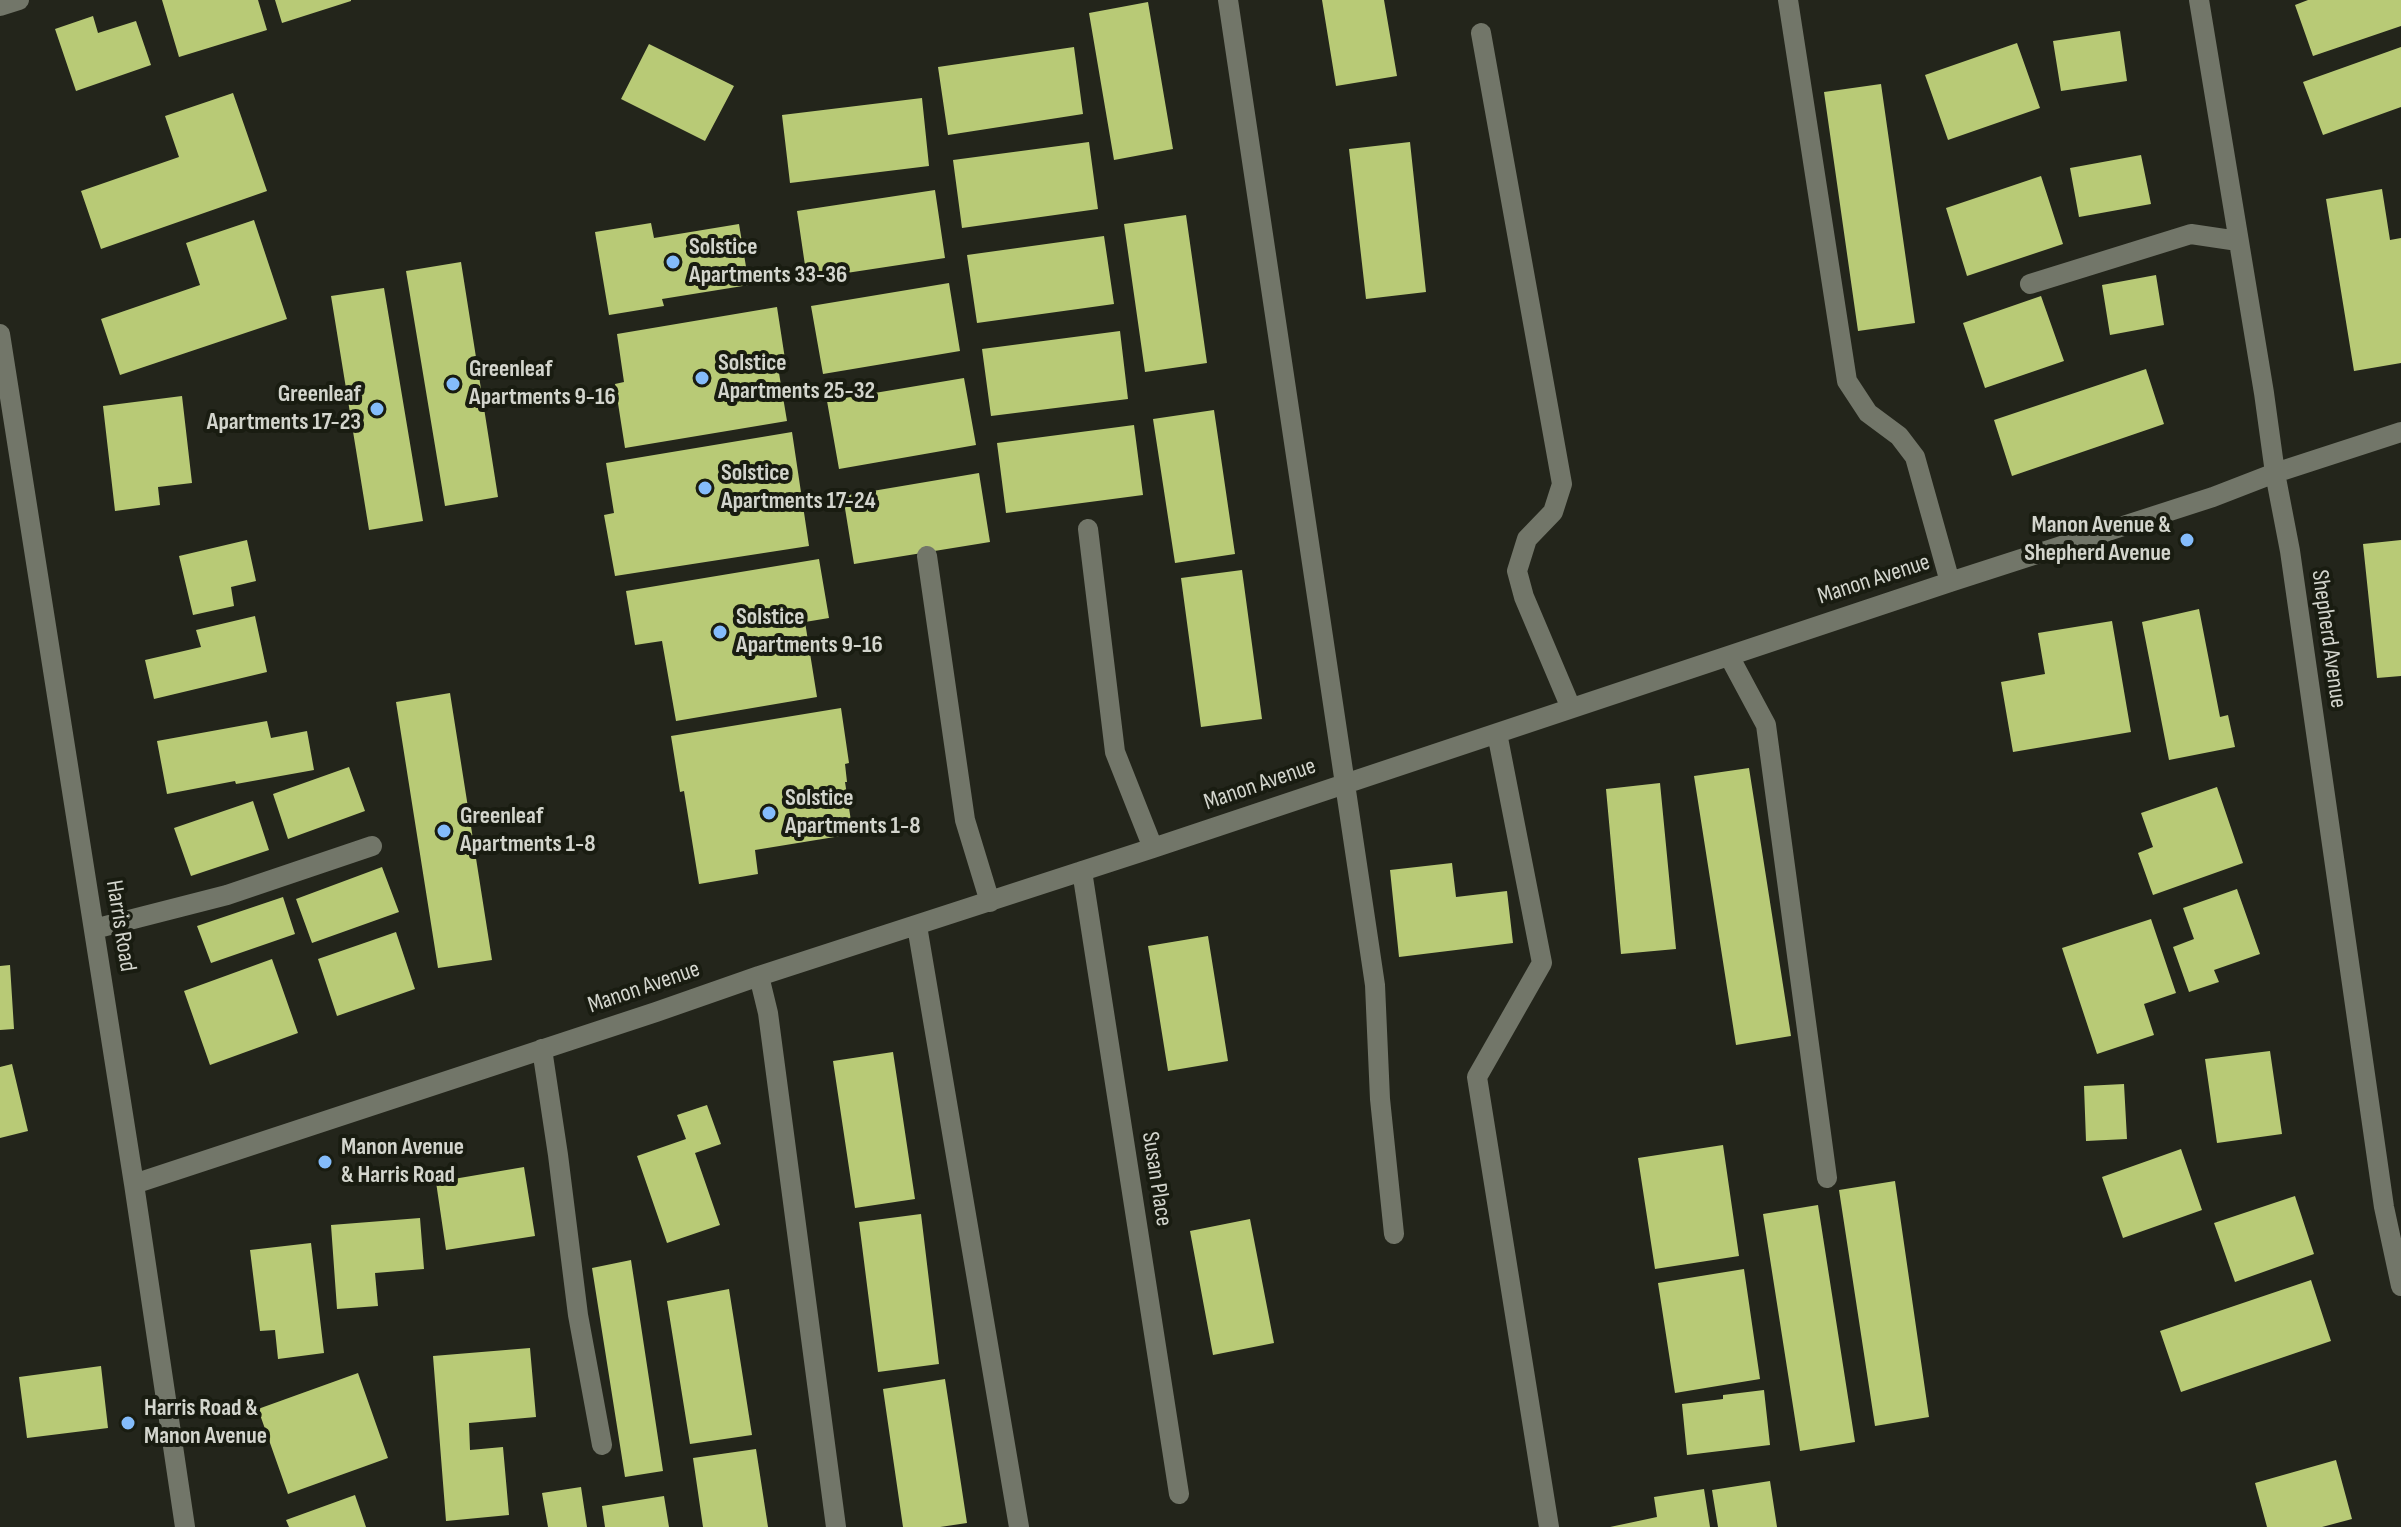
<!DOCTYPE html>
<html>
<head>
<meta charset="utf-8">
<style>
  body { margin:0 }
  canvas { display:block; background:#23251b }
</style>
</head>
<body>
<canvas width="2401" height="1527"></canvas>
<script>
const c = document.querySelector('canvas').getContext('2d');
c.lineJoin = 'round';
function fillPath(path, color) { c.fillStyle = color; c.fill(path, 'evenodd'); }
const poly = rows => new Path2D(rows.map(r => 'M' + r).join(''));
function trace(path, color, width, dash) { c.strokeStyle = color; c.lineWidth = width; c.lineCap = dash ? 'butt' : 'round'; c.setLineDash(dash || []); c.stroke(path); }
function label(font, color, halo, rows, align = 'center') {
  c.font = font + ' "Sofia Sans Condensed",sans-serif'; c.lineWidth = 8; c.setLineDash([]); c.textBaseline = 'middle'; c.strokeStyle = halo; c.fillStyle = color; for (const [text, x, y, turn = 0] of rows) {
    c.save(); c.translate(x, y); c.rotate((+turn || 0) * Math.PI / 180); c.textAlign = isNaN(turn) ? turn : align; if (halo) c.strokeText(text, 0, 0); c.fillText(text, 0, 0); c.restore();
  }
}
fillPath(poly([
  [162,0,258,0,267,30,179,57],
  [275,0,351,0,351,1,282,23],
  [1322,0,1384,0,1397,76,1336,86],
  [2308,0,2401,0,2401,26,2313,56,2295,5],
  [1148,2,1173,149,1114,160,1089,13],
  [93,16,98,33,136,21,151,65,76,91,55,29],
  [2120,31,2127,81,2061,91,2053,41],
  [2017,43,2040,108,1948,140,1925,75],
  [649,44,734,86,705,141,621,99],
  [1074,47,1083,114,948,135,938,67],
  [2401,47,2401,107,2323,135,2303,82],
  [1881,84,1915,323,1858,331,1824,92],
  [233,93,267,191,101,249,81,191,179,157,165,116],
  [922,98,929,166,790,183,782,115],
  [1089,142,1098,209,962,228,953,160],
  [1410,142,1426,292,1366,299,1349,149],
  [2141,155,2151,204,2079,217,2070,168],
  [2041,176,2063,244,1967,276,1946,208],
  [2382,189,2390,240,2401,238,2401,363,2354,371,2326,199],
  [935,190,945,258,807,279,797,211],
  [1186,215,1207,363,1145,372,1124,224],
  [254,220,287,319,120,375,101,319,200,285,186,243],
  [651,223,654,238,739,224,749,285,662,299,664,306,609,315,595,232],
  [1104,236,1114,304,977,323,967,255],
  [461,262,498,497,445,506,406,271],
  [2156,275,2164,325,2110,335,2102,285],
  [949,283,960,351,823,374,811,306],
  [384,288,423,521,369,530,331,296],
  [2041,296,2064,361,1985,388,1963,323],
  [777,307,787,372,779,373,787,421,625,448,615,384,624,382,617,334],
  [1120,331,1128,399,991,416,982,349],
  [2146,369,2164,424,2012,476,1994,420],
  [964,378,976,445,839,469,827,401],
  [182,396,192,483,158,487,160,505,115,511,103,406],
  [1214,410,1235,554,1175,563,1153,419],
  [1134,425,1143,495,1006,513,997,443],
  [792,432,809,546,615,576,604,515,614,513,606,463],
  [979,473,990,542,854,564,843,496],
  [247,540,256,581,231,587,234,606,193,615,179,556],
  [2401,540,2401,676,2377,678,2363,544],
  [819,559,829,618,805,622,817,697,676,721,662,641,635,645,626,591],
  [1242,570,1262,719,1201,727,1181,578],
  [2199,609,2220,717,2228,715,2235,747,2169,760,2142,622],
  [255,616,267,672,154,699,145,660,201,647,196,630],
  [2112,621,2131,732,2013,752,2001,682,2045,674,2038,633],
  [450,693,492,960,438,968,396,702],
  [841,708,849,763,845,764,847,782,845,782,853,834,755,850,758,874,699,884,684,791,680,792,671,736],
  [267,721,271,738,307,731,314,770,236,784,235,781,167,794,157,741],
  [349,767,365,811,288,839,273,794],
  [1749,768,1791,1036,1736,1045,1694,776],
  [1660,783,1676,949,1621,954,1606,789],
  [2217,787,2243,863,2153,895,2138,853,2153,847,2141,813],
  [253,801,269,850,191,876,174,828],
  [1452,863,1456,897,1507,891,1513,943,1399,957,1390,870],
  [382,867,399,912,312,943,296,899],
  [2237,889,2260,954,2214,970,2219,982,2189,992,2173,947,2194,939,2183,908],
  [283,897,295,934,211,963,197,926],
  [2151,919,2176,993,2144,1004,2154,1035,2097,1054,2062,948],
  [396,932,415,989,337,1016,318,959],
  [1208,936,1228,1061,1168,1071,1148,946],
  [272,959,298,1033,210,1065,184,991],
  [10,965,14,1029,0,1030,0,966],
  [2270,1051,2282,1134,2217,1143,2205,1059],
  [893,1052,915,1199,855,1208,833,1061],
  [12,1064,28,1131,0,1138,0,1067],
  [2124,1084,2127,1139,2086,1141,2084,1086],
  [707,1105,721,1144,695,1153,720,1225,667,1243,637,1156,686,1139,677,1115],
  [1723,1145,1739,1256,1655,1269,1638,1158],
  [2181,1149,2202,1210,2123,1238,2102,1177],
  [524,1167,535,1236,446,1250,436,1182],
  [1895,1181,1929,1417,1875,1426,1839,1190],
  [2295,1196,2314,1254,2235,1282,2214,1223],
  [1818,1205,1855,1442,1800,1451,1763,1214],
  [921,1214,939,1364,878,1372,859,1222],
  [420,1218,424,1269,375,1273,378,1306,337,1309,331,1225],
  [1250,1219,1274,1343,1213,1355,1190,1231],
  [311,1243,324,1353,278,1359,275,1330,260,1331,250,1250],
  [631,1260,663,1471,625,1477,592,1268],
  [1744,1269,1760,1379,1675,1393,1658,1283],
  [2311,1280,2331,1341,2181,1392,2160,1331],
  [729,1289,752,1435,690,1444,667,1301],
  [530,1348,536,1417,469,1423,470,1450,503,1447,509,1515,446,1521,433,1356],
  [101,1366,108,1428,27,1438,19,1377],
  [358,1373,388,1458,288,1494,258,1409],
  [945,1379,967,1523,940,1527,903,1527,883,1389],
  [1764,1390,1770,1445,1687,1455,1682,1404,1723,1399,1723,1395],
  [756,1449,768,1527,703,1527,693,1458],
  [2336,1460,2352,1519,2322,1527,2267,1527,2255,1483],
  [1770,1481,1777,1527,1718,1527,1712,1490],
  [581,1487,587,1527,548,1527,542,1493],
  [1704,1489,1710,1527,1610,1527,1657,1517,1654,1497],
  [355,1495,366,1527,289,1527,286,1520],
  [664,1496,669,1527,605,1527,602,1506]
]), '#b8ca76');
trace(poly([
  [1228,0,1375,985,1380,1099,1394,1234],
  [1788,0,1847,381,1868,413,1899,436,1915,457,1950,582],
  [2199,0,2264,393,2275,473,2290,551,2384,1207,2401,1286],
  [0,6,19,0],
  [1481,33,1562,484,1553,512,1527,539,1517,571,1524,597,1571,708],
  [2030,284,2191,234,2238,241],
  [0,334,134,1184,185,1527],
  [1088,529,1115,752,1153,848],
  [927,556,965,820,990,902],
  [1729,656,1766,725,1827,1178],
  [1497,733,1542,963,1477,1077,1549,1527],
  [1082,871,1179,1494],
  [917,926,1019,1527],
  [94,929,227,895,372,846],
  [759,976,768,1013,836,1527],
  [542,1049,558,1155,578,1315,602,1445],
  [134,1184,656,1012,759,976,1153,848,1950,582,2213,497,2275,473,2401,432]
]), '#727669', 20);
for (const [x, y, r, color] of [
  [673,262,8,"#84bcfb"],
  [702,378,8,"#84bcfb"],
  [453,384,8,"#84bcfb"],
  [377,409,8,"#84bcfb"],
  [705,488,8,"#84bcfb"],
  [2187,540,8,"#84bcfb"],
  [720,632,8,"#84bcfb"],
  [769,813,8,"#84bcfb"],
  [444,831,8,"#84bcfb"],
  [325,1162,8,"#84bcfb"],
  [128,1423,8,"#84bcfb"]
]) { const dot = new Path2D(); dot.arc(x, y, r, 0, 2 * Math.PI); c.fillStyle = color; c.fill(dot); trace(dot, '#191c11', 3); }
label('bold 24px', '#d3d5cd', '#191c11', [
  ["Solstice",689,248],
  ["Apartments 33-36",689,276],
  ["Solstice",718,364],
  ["Apartments 25-32",718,392],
  ["Greenleaf",469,370],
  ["Apartments 9-16",469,398],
  ["Greenleaf",361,395,"right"],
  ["Apartments 17-23",361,423,"right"],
  ["Solstice",721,474],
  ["Apartments 17-24",721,502],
  ["Manon Avenue &",2171,526,"right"],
  ["Shepherd Avenue",2171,554,"right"],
  ["Solstice",736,618],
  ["Apartments 9-16",736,646],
  ["Solstice",785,799],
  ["Apartments 1-8",785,827],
  ["Greenleaf",460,817],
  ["Apartments 1-8",460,845],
  ["Manon Avenue",341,1148],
  ["& Harris Road",341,1176],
  ["Harris Road &",144,1409],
  ["Manon Avenue",144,1437]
], 'left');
label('24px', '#d3d5cd', '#191c11', [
  ["Manon Avenue",1874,580,-18],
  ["Shepherd Avenue",2328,639,82],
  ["Manon Avenue",1260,785,-19],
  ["Harris Road",120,926,81],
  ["Manon Avenue",644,988,-19],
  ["Susan Place",1156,1179,81]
]);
</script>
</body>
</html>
